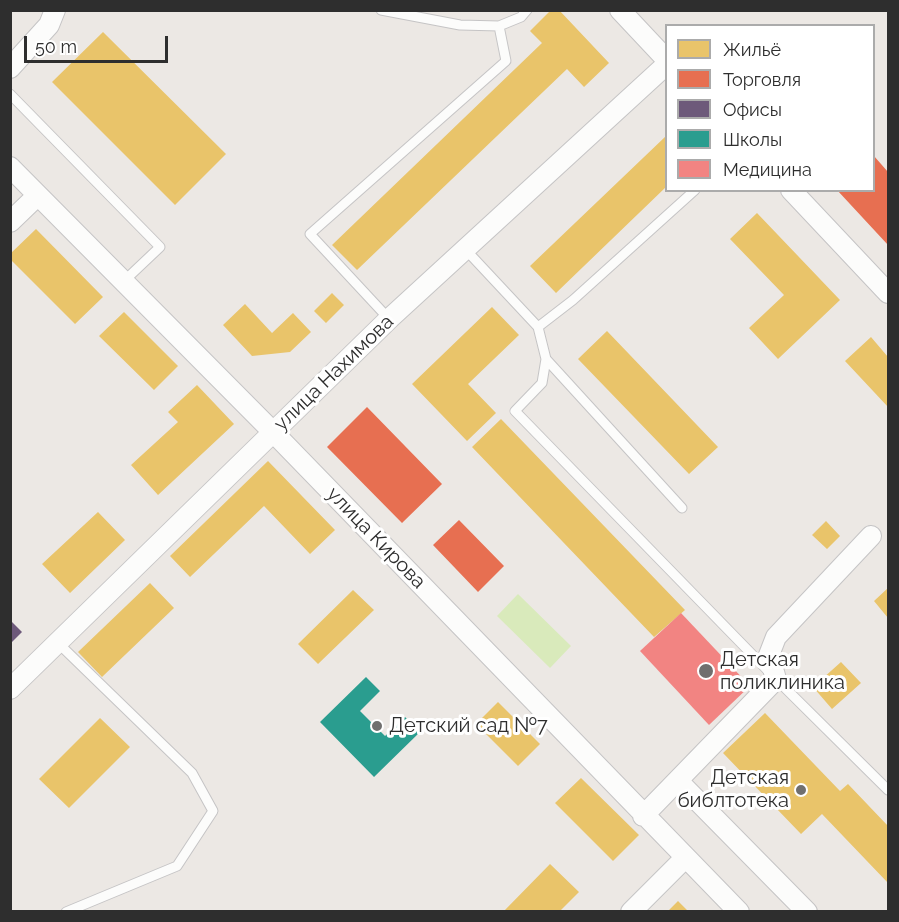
<!DOCTYPE html>
<html>
<head>
<meta charset="utf-8">
<style>
  body { margin:0 }
  #map { position:relative; width:899px; height:922px; overflow:hidden; background:#ece8e4; font-family:Raleway,sans-serif }
  canvas { display:block }
  .frame { position:absolute; inset:0; border:12px solid #2e2e2e; pointer-events:none }
  .legend { position:absolute; left:665px; top:24px; width:210px; height:168px; box-sizing:border-box; background:#fff; border:2px solid #ababab; margin:0; padding:8px 10px; list-style:none; font-size:18px; color:#2e2e2e }
  .legend li { display:flex; align-items:center; gap:12px; height:30px }
  .legend b { width:30px; border:2px solid #ababab }
  .scale { position:absolute; left:24px; top:36px; width:144px; height:27px; box-sizing:border-box; border:3px solid #2e2e2e; border-top:0; padding-left:8px; font-size:18px; line-height:21px; white-space:nowrap; color:#2e2e2e; -webkit-text-stroke:4px #fff; paint-order:stroke }
</style>
</head>
<body>
<div id="map">
<canvas width="899" height="922"></canvas>
<div class="frame"></div>
<ul class="legend">
<li><b style="height:16px;background:#e9c46a"></b>Жильё</li>
<li><b style="height:16px;background:#e76f51"></b>Торговля</li>
<li><b style="height:16px;background:#6d597a"></b>Офисы</li>
<li><b style="height:16px;background:#2a9d8f"></b>Школы</li>
<li><b style="height:16px;background:#f28482"></b>Медицина</li>
</ul>
<div class="scale">50 m</div>
</div>
<script>
const c = document.querySelector('canvas').getContext('2d');
c.lineJoin = 'round';
function fillPath(path, color) { c.fillStyle = color; c.fill(path, 'evenodd'); }
const poly = rows => new Path2D(rows.map(r => 'M' + r).join(''));
function trace(path, color, width, dash) { c.strokeStyle = color; c.lineWidth = width; c.lineCap = dash ? 'butt' : 'round'; c.setLineDash(dash || []); c.stroke(path); }
function label(font, color, halo, rows, align = 'center') {
  c.font = font + ' Raleway,sans-serif'; c.lineWidth = 6; c.setLineDash([]); c.textBaseline = 'middle'; c.strokeStyle = halo; c.fillStyle = color; for (const [text, x, y, turn = 0] of rows) {
    c.save(); c.translate(x, y); c.rotate((+turn || 0) * Math.PI / 180); c.textAlign = isNaN(turn) ? turn : align; if (halo) c.strokeText(text, 0, 0); c.fillText(text, 0, 0); c.restore();
  }
}
fillPath(poly([
  [518,594,571,646,550,668,497,616]
]), '#d9eabb');
fillPath(poly([
  [551,10,559,10,609,63,584,87,567,69,357,270,332,245,542,43,530,31],
  [103,32,226,154,175,205,52,82],
  [666,136,666,187,556,293,530,266],
  [757,213,840,300,778,359,749,328,784,295,730,239],
  [36,229,103,297,75,324,10,259,10,254],
  [332,293,344,305,326,323,314,311],
  [245,304,272,333,293,313,311,332,290,352,252,356,223,325],
  [492,307,519,335,468,384,496,413,467,441,412,384],
  [124,312,178,366,154,390,99,336],
  [607,331,718,447,689,474,578,359],
  [871,337,888,357,888,407,845,361],
  [197,385,234,424,158,495,131,465,178,422,168,412],
  [501,419,685,610,654,637,472,447],
  [268,461,335,530,310,554,264,506,190,577,170,556],
  [98,512,125,540,70,593,42,564],
  [826,521,840,536,827,549,812,535],
  [150,583,174,608,102,677,78,652],
  [888,588,888,618,874,601],
  [353,590,374,610,318,664,298,644],
  [841,662,861,683,832,709,813,687],
  [498,702,540,744,518,766,476,724],
  [765,713,840,791,848,784,888,826,888,883,822,814,801,834,723,753],
  [100,718,130,747,69,808,39,779],
  [581,778,639,835,613,861,555,803],
  [550,864,579,892,559,912,503,912],
  [678,901,689,912,667,912]
]), '#e9c46a');
fillPath(poly([
  [874,156,888,172,888,245,837,190,874,190],
  [367,407,442,484,402,523,327,447],
  [459,520,504,566,478,592,433,545]
]), '#e76f51');
fillPath(poly([
  [10,620,22,632,10,644]
]), '#6d597a');
fillPath(poly([
  [366,677,380,691,360,711,385,736,405,717,420,732,374,777,320,722]
]), '#2a9d8f');
fillPath(poly([
  [681,613,750,686,709,725,640,651]
]), '#f28482');
const service = poly([
  [381,10,460,25,499,26,521,17,527,10],
  [10,94,160,247,123,282],
  [466,250,538,327,573,300,695,190],
  [389,319,310,234,506,61,499,26],
  [538,327,546,359,542,383,515,411,776,679,888,790],
  [546,359,682,508],
  [58,643,192,773,213,811,177,866,66,912]
]);
const minor = poly([
  [620,10,666,59],
  [10,68,49,25,55,10],
  [10,167,273,432,739,912],
  [791,190,888,293],
  [10,222,37,196],
  [10,689,389,319,666,65],
  [678,781,807,912],
  [643,816,776,679,769,655,776,637,871,536],
  [631,912,685,858]
]);
trace(service, '#c5c4c5', 11);
trace(minor, '#c5c4c5', 22);
trace(service, '#fcfcfb', 9);
trace(minor, '#fcfcfb', 20);
for (const [x, y, r, color] of [
  [706,671,8,"#706f6e"],
  [377,726,6,"#706f6e"],
  [801,790,6,"#706f6e"]
]) { const dot = new Path2D(); dot.arc(x, y, r, 0, 2 * Math.PI); c.fillStyle = color; c.fill(dot); trace(dot, '#fff', 2); }
label('20px', '#2e2e2e', '#fff', [
  ["улица Нахимова",334,373,-44],
  ["улица Кирова",376,538,46]
]);
label('20px', '#2e2e2e', '#fff', [
  ["Детская",720,660],
  ["поликлиника",720,683],
  ["Детский сад №7",389,726],
  ["Детская",789,778,"right"],
  ["библтотека",789,801,"right"]
], 'left');
</script>
</body>
</html>
